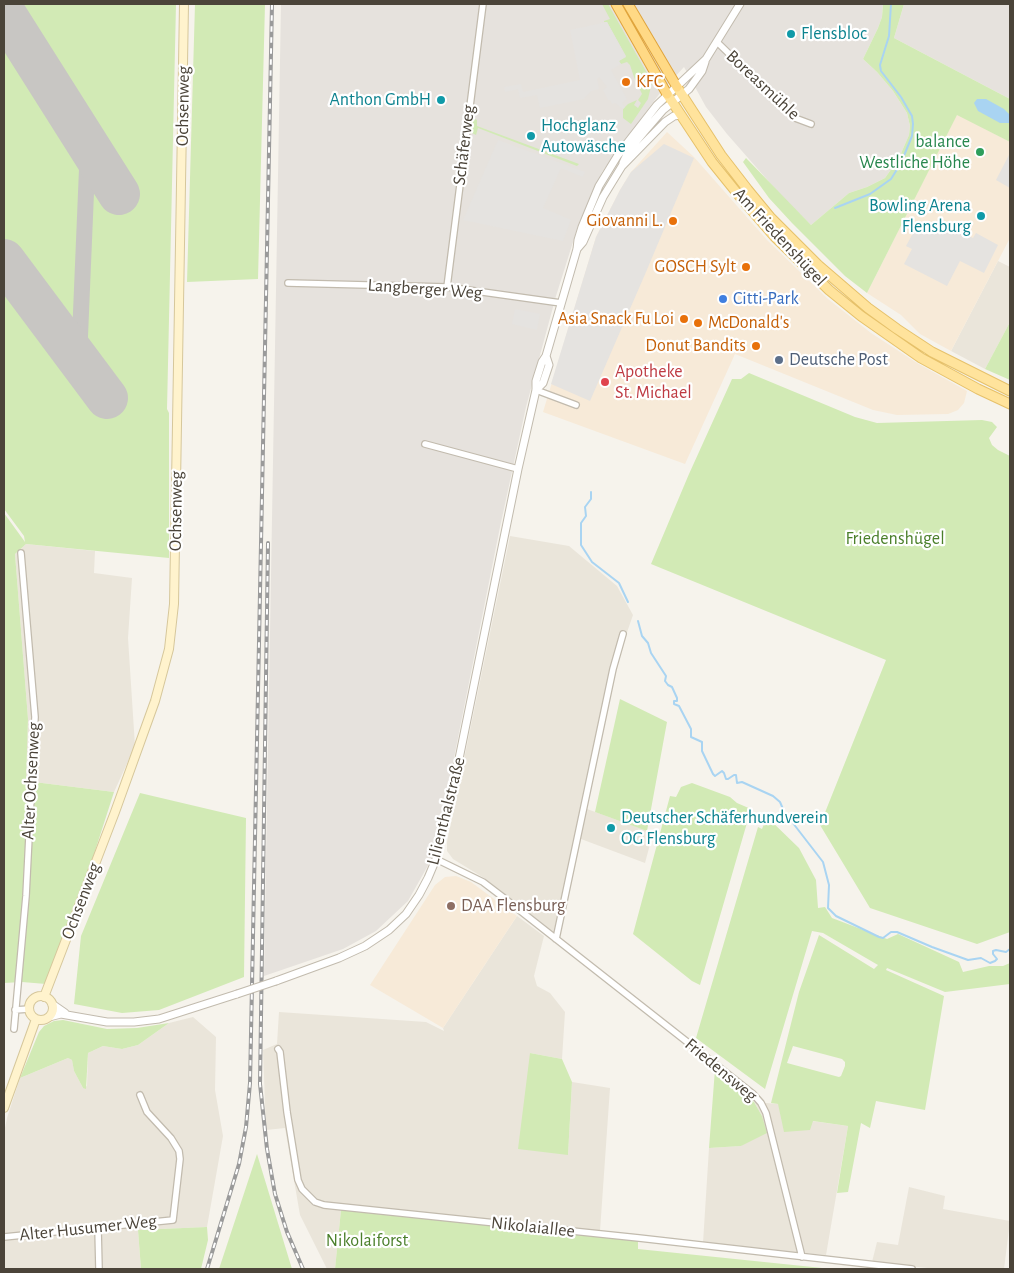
<!DOCTYPE html>
<html>
<head>
<meta charset="utf-8">
<style>
  body { margin:0 }
  #map { position:relative; width:1014px; height:1273px; overflow:hidden; background:#f6f3ec; font-family:"Alegreya Sans",sans-serif }
  canvas { display:block }
  .frame { position:absolute; inset:0; border:5px solid #4b4439; pointer-events:none }
</style>
</head>
<body>
<div id="map">
<canvas width="1014" height="1273"></canvas>
<div class="frame"></div>
</div>
<script>
const c = document.querySelector('canvas').getContext('2d');
c.lineJoin = 'round';
function fillPath(path, color) { c.fillStyle = color; c.fill(path, 'evenodd'); }
const poly = rows => new Path2D(rows.map(r => 'M' + r).join(''));
function trace(path, color, width, dash) { c.strokeStyle = color; c.lineWidth = width; c.lineCap = dash ? 'butt' : 'round'; c.setLineDash(dash || []); c.stroke(path); }
function label(font, color, halo, rows, align = 'center') {
  c.font = font + ' "Alegreya Sans",sans-serif'; c.lineWidth = 4.5; c.setLineDash([]); c.textBaseline = 'middle'; c.strokeStyle = halo; c.fillStyle = color; for (const [text, x, y, turn = 0] of rows) {
    c.save(); c.translate(x, y); c.rotate((+turn || 0) * Math.PI / 180); c.textAlign = isNaN(turn) ? turn : align; if (halo) c.strokeText(text, 0, 0); c.fillText(text, 0, 0); c.restore();
  }
}
fillPath(poly([
  [998,261,1010,267,1010,322,985,369,951,351],
  [510,536,569,546,617,586,633,615,624,641,616,672,587,809,653,833,645,863,581,839,560,937,484,878,453,859,447,851,447,842],
  [26,544,95,551,94,573,132,578,128,638,135,746,114,792,26,781,28,719,15,554],
  [517,916,544,936,534,976,537,986,550,993,565,1012,562,1059,530,1053,568,1155,572,1082,610,1088,600,1231,636,1234,638,1240,341,1210,335,1269,327,1269,300,1215,285,1128,266,1130,263,1050,277,1044,279,1012,426,1022,444,1031,443,1028],
  [193,1017,216,1037,215,1090,223,1136,207,1227,138,1230,141,1269,4,1269,4,1133,7,1118,20,1078,68,1058,72,1060,74,1071,83,1088,87,1086,88,1053,103,1046,122,1049,138,1045,169,1023],
  [754,1102,778,1104,812,1121,848,1126,826,1255,703,1243,709,1148,741,1146,762,1116],
  [909,1187,945,1196,943,1209,1010,1221,1004,1269,937,1269,872,1262,877,1242,898,1245]
]), '#eae5da');
fillPath(poly([
  [957,114,1010,142,1010,238,951,351,920,334,901,315,867,293],
  [667,132,694,157,767,240,828,299,871,333,917,363,967,391,964,403,958,410,948,414,897,415,873,410,735,354,685,464,543,412,596,237,620,190,631,172],
  [456,876,471,882,517,916,443,1028,370,985,435,885,445,877]
]), '#f7ead8');
fillPath(poly([
  [281,4,883,4,882,17,878,28,863,59,877,72,893,91,907,113,910,126,909,135,899,158,885,178,867,187,849,193,811,225,785,200,727,134,706,107,684,67,660,93,602,172,579,223,556,296,526,407,500,527,435,853,408,901,376,931,343,949,264,976],
  [904,4,1010,4,1010,99,894,38]
]), '#e6e2dd');
fillPath(poly([
  [4,4,176,4,167,409,169,413,169,558,26,544,15,554,28,719,26,781,114,792,86,879,46,984,22,982,4,983,4,513,25,542,24,536,4,509],
  [195,4,265,4,258,279,187,282],
  [602,4,608,4,652,82,648,99,631,124,623,118,623,109,628,104,637,100,634,105,638,108,641,103,638,100,642,94,634,77,630,65,627,62,621,64,619,61,626,56,607,22,604,22,604,21,610,19],
  [883,4,904,4,894,38,1010,99,1010,142,957,115,867,293,845,276,792,223,769,198,743,162,746,158,811,225,849,193,867,187,885,178,899,158,909,135,910,126,907,113,893,91,877,72,863,59,878,28,882,17],
  [473,118,477,120,477,126,579,164,577,166,478,128,476,135,472,133],
  [1010,322,1010,380,985,369],
  [749,373,855,417,877,423,982,420,992,422,997,427,989,438,992,445,998,450,1010,456,1010,932,977,944,870,908,820,825,886,660,651,564,689,474,732,379,741,379],
  [620,699,667,722,647,831,595,812],
  [692,783,730,797,737,803,751,809,700,985,692,981,633,934,670,796,676,797,681,787],
  [140,793,246,818,244,977,159,1010,122,1013,74,1004,81,936],
  [767,817,799,848,816,880,818,908,825,907,832,918,887,939,898,934,959,962,963,972,989,966,1003,966,1010,963,1010,984,945,992,887,968,886,970,944,996,925,1110,876,1101,870,1128,861,1123,848,1192,837,1193,848,1126,813,1121,810,1130,784,1132,778,1104,771,1103,799,992,819,935,874,969,878,965,823,933,812,931,765,1089,696,1038,758,827,762,829],
  [793,1046,842,1059,845,1062,845,1066,841,1076,839,1077,787,1063],
  [63,1020,107,1029,137,1028,169,1023,138,1045,122,1049,103,1046,88,1053,86,1089,83,1088,74,1071,72,1060,68,1058,20,1078,39,1032,44,1026,54,1021],
  [530,1053,562,1059,572,1082,568,1155,518,1149],
  [715,1069,754,1102,762,1116,767,1133,741,1146,709,1148],
  [257,1154,292,1269,219,1269],
  [341,1210,638,1240,638,1249,832,1269,335,1269],
  [207,1227,208,1240,201,1269,141,1269,138,1230]
]), '#d2eab5');
fillPath(poly([
  [607,22,626,57,619,61,621,64,611,70,627,99,622,103,625,107,623,109,615,103,612,104,610,100,608,100,603,90,607,87,599,77,597,79,599,89,591,91,584,99,540,108,537,95,520,98,518,89,505,92,504,87,521,84,523,92,580,80,570,30],
  [498,140,585,172,583,177,561,168,543,208,571,220,563,241,463,220],
  [664,144,694,158,646,272,590,401,551,384,596,237,620,190,631,172],
  [1010,153,1010,188,996,180],
  [938,220,973,238,976,233,998,245,984,273,960,261,947,286,904,264,912,249,906,246,919,222,933,229],
  [515,309,540,314,537,330,512,324]
]), '#e5e3e0');
fillPath(poly([
  [977,99,986,99,1004,109,1010,115,1010,123,1000,123,978,111,974,103]
]), '#a9d4f2');
trace(poly([
  [835,208,870,194,891,179,901,163,912,136,913,124,912,116,901,97,881,71,880,65,889,36,891,4],
  [591,492,591,499,585,507,586,516,581,523,581,545,592,562,619,583,628,602],
  [638,621,642,636,648,643,651,653,666,676,665,681,668,685,672,687,677,698,677,701,674,701,674,704,679,706,691,729,691,737,702,742,702,751,713,774,715,776,722,771,724,773,726,779,728,779,734,775,736,775,737,783,742,782,773,796,780,802,783,809,782,814,789,818,823,862,829,885,828,908,836,916,879,937,883,938,891,932,897,932,932,947,968,960,981,958,990,963,995,961,997,959,993,954,993,951,996,950,1006,952,1010,949]
]), '#a9d4f2', 2);
trace(poly([
  [79,360,88,145]
]), '#c8c6c3', 16);
trace(poly([
  [4,12,119,194],
  [4,260,107,398]
]), '#c8c6c3', 42);
const minor = poly([
  [717,42,795,118,811,124],
  [288,283,447,287,561,303],
  [447,287,483,4],
  [536,390,576,405],
  [425,444,518,469],
  [436,859,483,882,504,898,686,1041,753,1094,761,1103,766,1113,802,1257],
  [556,939,613,669,623,634],
  [15,1010,29,1009],
  [14,1029,26,896,35,717,21,553],
  [278,1049,280,1052,287,1112,298,1180,302,1189,315,1202,324,1205,639,1238,912,1269],
  [98,1228,99,1269],
  [4,1237,173,1220,180,1159,179,1151,171,1138,147,1112,140,1095]
]);
const tertiary = poly([
  [623,163,629,150,644,132,663,110,689,89,702,71,705,62],
  [577,249,583,242,603,197,622,166,665,122,674,116,680,115],
  [536,390,543,383,549,365,546,356],
  [276,981,339,958,365,946,389,930,406,914,419,895,428,878,436,859,450,803,518,469,536,390,536,381,542,362,546,356,577,249,578,240,582,227,599,186,618,155,657,105,706,59,740,4],
  [52,1004,65,1013],
  [49,1017,61,1014,107,1022,134,1022,159,1019,237,994]
]);
const secondary = poly([
  '29 1008a12 12 0 1 1 24 0a12 12 0 1 1-24 0Z',
  [44,997,115,812,155,701,169,649,174,604,184,4],
  [4,1108,36,1019]
]);
const primary = poly([
  [677,87,721,155,748,190,771,218,818,265,868,308,897,329,932,352,1010,391],
  [667,94,712,162,741,198,774,236,829,290,861,316,921,358,978,389,1010,404]
]);
const trunk = poly([
  [616,4,667,94],
  [628,4,677,87]
]);
trace(minor, '#c2bbae', 8);
trace(tertiary, '#c2bbae', 9);
trace(secondary, '#d6c79b', 10);
trace(primary, '#e6c16a', 11);
trace(trunk, '#e0a43c', 11);
trace(minor, '#fff', 5.5);
trace(tertiary, '#fff', 7);
trace(secondary, '#fff3cd', 8);
trace(primary, '#ffe39c', 9);
trace(trunk, '#ffd985', 9);
const rail = poly([
  [268,543,260,1084,267,1149,275,1194,287,1232,303,1269],
  [207,1269,239,1164,246,1127,250,1083,272,4]
]);
trace(rail, '#9a9a9a', 4);
trace(rail, '#fff', 2, [5.5]);
const tertiaryBridge = poly([
  [237,994,276,981]
]);
trace(tertiaryBridge, '#c2bbae', 9, []);
trace(tertiaryBridge, '#fff', 7);
for (const [x, y, r, color] of [
  [791,34,5,"#0f9aa8"],
  [626,82,5,"#e8710a"],
  [441,100,5,"#0f9aa8"],
  [531,136,5,"#0f9aa8"],
  [980,152,5,"#2e9e5b"],
  [981,216,5,"#0f9aa8"],
  [673,221,5,"#e8710a"],
  [746,267,5,"#e8710a"],
  [723,299,5,"#3f7fe0"],
  [684,319,5,"#e8710a"],
  [698,323,5,"#e8710a"],
  [756,346,5,"#e8710a"],
  [779,360,5,"#5c6f8a"],
  [605,382,5,"#e0444e"],
  [611,828,5,"#0f9aa8"],
  [451,906,5,"#8d6e63"]
]) { const dot = new Path2D(); dot.arc(x, y, r, 0, 2 * Math.PI); c.fillStyle = color; c.fill(dot); trace(dot, '#fff', 2); }
label('18px', '#0d838f', '#fff', [
  ["Flensbloc",801,34],
  ["Anthon GmbH",431,100,"right"],
  ["Hochglanz",541,126],
  ["Autowäsche",541,147],
  ["Bowling Arena",971,206,"right"],
  ["Flensburg",971,227,"right"],
  ["Deutscher Schäferhundverein",621,818],
  ["OG Flensburg",621,839]
], 'left');
label('18px', '#c56008', '#fff', [
  ["KFC",636,82,"left"],
  ["Giovanni L.",663,221],
  ["GOSCH Sylt",736,267],
  ["Asia Snack Fu Loi",674,319],
  ["McDonald's",708,323,"left"],
  ["Donut Bandits",746,346]
], 'right');
label('18px', '#4b4439', '#fff', [
  ["Boreasmühle",763,85,43],
  ["Ochsenweg",183,106,-89],
  ["Schäferweg",464,145,-83],
  ["Am Friedenshügel",780,237,47],
  ["Langberger Weg",425,289,4],
  ["Ochsenweg",176,511,-89],
  ["Alter Ochsenweg",31,781,-87],
  ["Lilienthalstraße",446,811,-76],
  ["Ochsenweg",81,901,-69],
  ["Friedensweg",721,1070,40],
  ["Nikolaiallee",533,1227,6],
  ["Alter Husumer Weg",88,1228,-6]
]);
label('18px', '#27864d', '#fff', [
  ["balance",970,142],
  ["Westliche Höhe",970,163]
], 'right');
label('18px', '#366cbe', '#fff', [
  ["Citti-Park",733,299]
], 'left');
label('18px', '#4e5e75', '#fff', [
  ["Deutsche Post",789,360]
], 'left');
label('18px', '#be3a42', '#fff', [
  ["Apotheke",615,372],
  ["St. Michael",615,393]
], 'left');
label('18px', '#4a7f2a', '#fff', [
  ["Friedenshügel",895,539],
  ["Nikolaiforst",367,1241]
]);
label('18px', '#785e54', '#fff', [
  ["DAA Flensburg",461,906]
], 'left');
</script>
</body>
</html>
